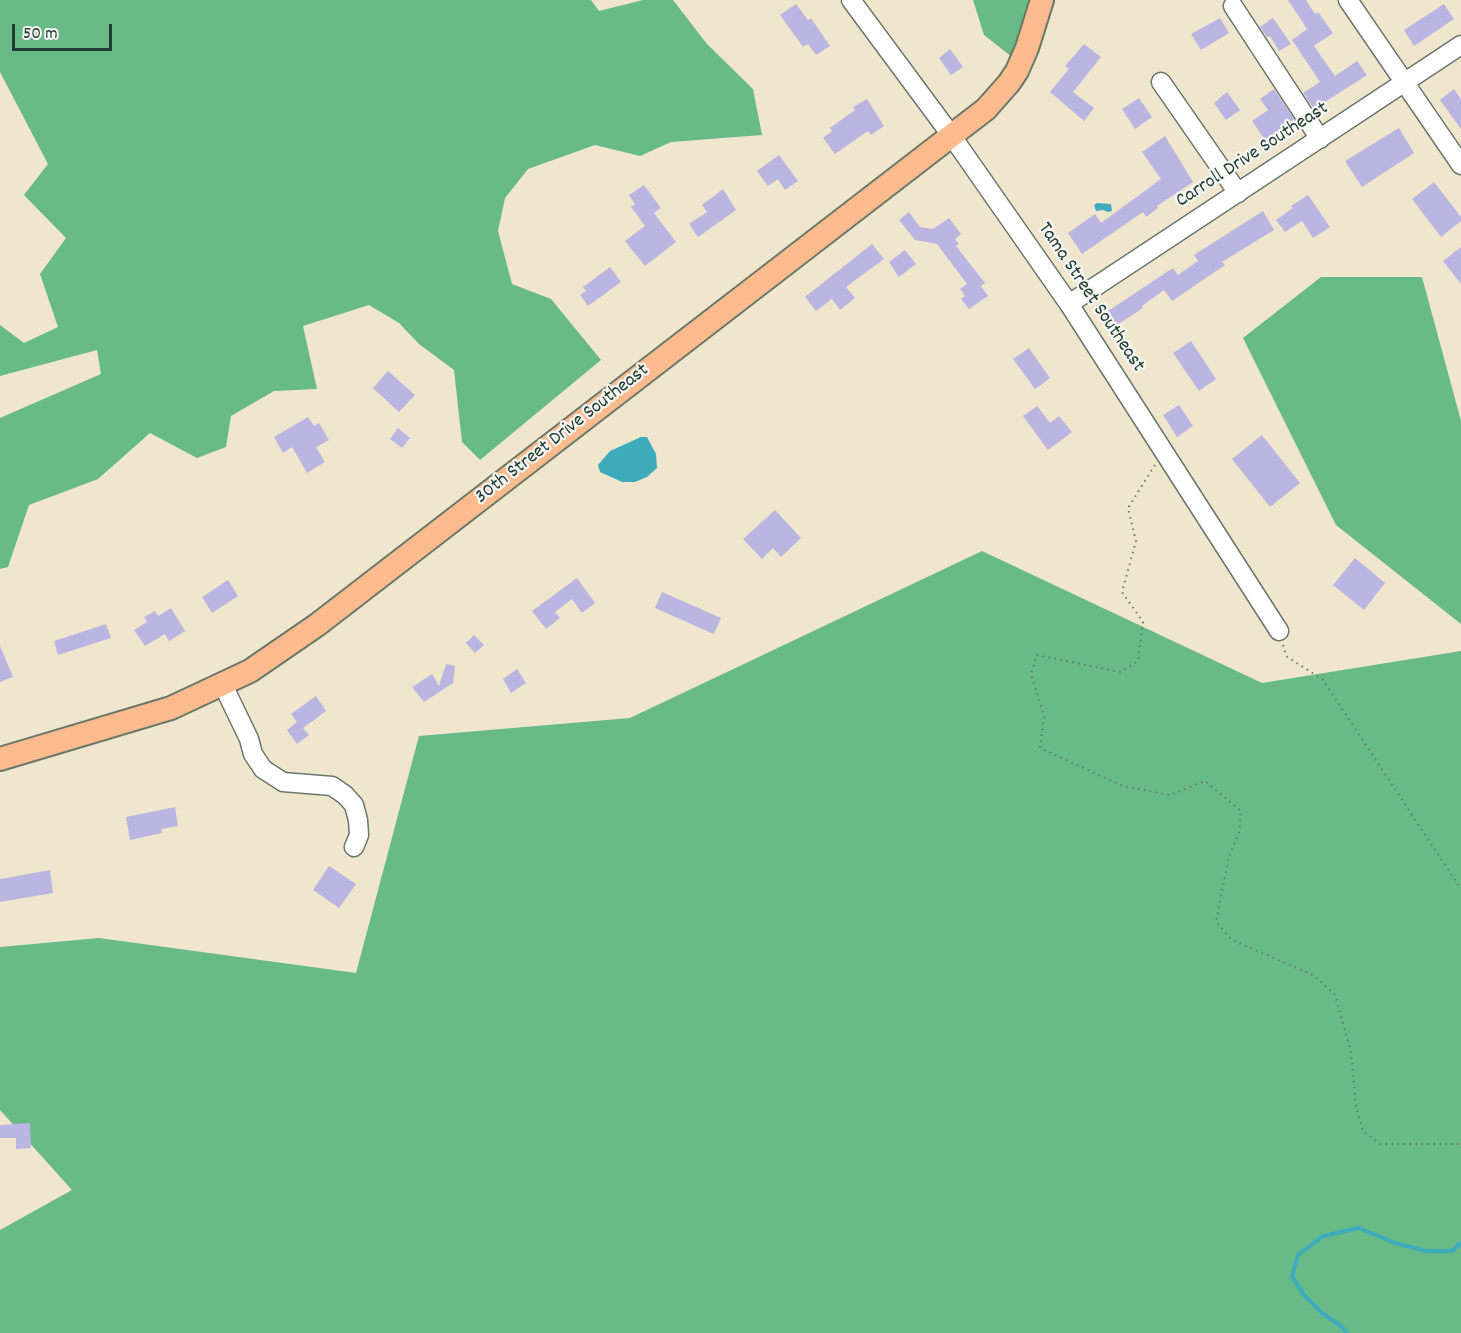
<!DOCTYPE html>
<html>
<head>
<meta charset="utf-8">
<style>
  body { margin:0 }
  #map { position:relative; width:1461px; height:1333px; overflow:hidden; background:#f0e6ce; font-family:Dekko,sans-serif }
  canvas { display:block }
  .scale { position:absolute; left:12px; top:24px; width:100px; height:27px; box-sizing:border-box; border:3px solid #1f3d34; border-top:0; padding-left:8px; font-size:18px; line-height:21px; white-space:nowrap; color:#1f3d34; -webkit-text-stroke:4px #f6f6f2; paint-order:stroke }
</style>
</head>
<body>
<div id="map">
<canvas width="1461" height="1333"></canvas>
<div class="scale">50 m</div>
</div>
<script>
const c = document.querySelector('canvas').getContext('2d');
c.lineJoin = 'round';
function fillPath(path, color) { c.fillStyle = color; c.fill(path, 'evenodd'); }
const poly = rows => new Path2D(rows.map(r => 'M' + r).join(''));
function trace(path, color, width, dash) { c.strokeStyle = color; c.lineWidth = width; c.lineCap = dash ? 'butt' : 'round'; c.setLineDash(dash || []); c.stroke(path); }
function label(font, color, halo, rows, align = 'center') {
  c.font = font + ' Dekko,sans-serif'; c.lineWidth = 4.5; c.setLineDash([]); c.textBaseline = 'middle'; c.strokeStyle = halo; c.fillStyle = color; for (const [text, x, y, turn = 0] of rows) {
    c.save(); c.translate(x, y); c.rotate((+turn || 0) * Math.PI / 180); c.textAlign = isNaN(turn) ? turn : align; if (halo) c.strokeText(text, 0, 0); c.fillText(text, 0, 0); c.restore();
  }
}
fillPath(poly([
  [0,0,591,0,599,11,643,0,673,0,707,44,753,89,762,135,671,142,640,156,595,145,528,169,505,198,498,231,512,284,551,299,601,360,480,460,462,442,454,370,419,344,399,323,369,305,303,326,317,389,274,391,231,416,226,447,197,458,150,433,98,479,29,505,8,567,0,569,0,418,101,374,97,350,0,376,0,325,24,343,58,327,40,274,66,238,24,195,48,164,0,72],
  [973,0,1029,0,1012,57,984,35],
  [1321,277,1422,277,1461,421,1461,624,1336,525,1243,338],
  [982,551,1262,683,1461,651,1461,1333,0,1333,0,1230,72,1190,0,1110,0,947,99,938,356,973,419,736,630,718]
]), '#68ba86');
fillPath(poly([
  [1097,203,1111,204,1112,211,1108,212,1103,210,1096,211,1094,205],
  [641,437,647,437,656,454,657,468,647,477,635,482,622,482,600,472,598,465,610,451]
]), '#3facbd');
trace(poly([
  [1347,1333,1341,1326,1322,1313,1305,1296,1292,1277,1298,1255,1323,1236,1359,1228,1395,1243,1426,1251,1452,1251,1461,1243]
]), '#3facbd', 4);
fillPath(poly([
  [1288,0,1306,0,1315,14,1318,12,1333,33,1314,46,1335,76,1357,61,1367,75,1314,109,1303,93,1320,82,1292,40,1307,29],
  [796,4,808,20,811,18,830,46,816,55,808,44,803,47,780,15],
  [1444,4,1454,19,1414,46,1404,30],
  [1220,18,1229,33,1201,50,1191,34],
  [1273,18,1291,44,1279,51,1270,36,1267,37,1260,27],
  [1084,44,1101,57,1073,92,1094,108,1084,121,1050,92,1069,69,1065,66],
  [950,49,963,67,951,75,939,58],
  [1274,89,1294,119,1265,140,1252,121,1268,110,1260,99],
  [1454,89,1461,99,1461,129,1440,100],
  [1227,92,1240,110,1226,120,1214,103],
  [1139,98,1152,117,1135,129,1122,109],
  [867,99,884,126,871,135,868,131,835,154,823,138,832,131,830,128,855,110,853,107],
  [1399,128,1414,153,1362,187,1345,161],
  [1165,136,1193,182,1157,206,1158,208,1146,217,1143,212,1082,254,1068,233,1095,214,1101,223,1161,179,1142,152],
  [779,155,798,181,785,190,778,179,768,186,757,171],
  [1434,182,1461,217,1461,221,1441,237,1412,199],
  [644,185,661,208,654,213,676,242,645,266,625,241,645,226,631,207,635,204,629,195],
  [723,189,736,210,698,237,689,224,707,212,702,205],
  [1308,195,1330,227,1313,238,1302,221,1285,232,1276,220,1293,208,1291,206],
  [1263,211,1274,230,1222,262,1225,265,1172,301,1164,290,1142,306,1143,308,1114,327,1105,313,1173,268,1178,275,1198,261,1194,255],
  [909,212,920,227,933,229,949,218,961,234,955,239,959,244,956,246,985,283,981,286,988,296,969,309,961,299,965,296,960,289,967,284,937,244,915,240,899,220],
  [872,244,884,259,846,287,855,298,840,310,832,299,816,311,805,297],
  [1461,247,1461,284,1443,261],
  [905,250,916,264,899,277,889,262],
  [610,267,621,282,588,306,580,295,586,291,583,287],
  [1191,341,1216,379,1199,391,1173,353],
  [1029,348,1050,378,1035,389,1013,359],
  [388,371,415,395,399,412,373,388],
  [1179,405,1193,426,1177,437,1163,415],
  [1037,406,1050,423,1059,416,1072,432,1048,450,1023,416],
  [308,417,314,426,319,423,329,440,316,447,325,462,307,473,292,447,283,453,274,437],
  [398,428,410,438,402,448,390,439],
  [1262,435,1300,483,1270,507,1232,459],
  [775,510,801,538,781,557,773,548,762,559,743,539],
  [1355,558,1385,583,1364,610,1333,585],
  [577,578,595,603,582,613,572,599,555,612,560,618,546,629,532,611],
  [228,580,238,596,212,613,202,597],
  [662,592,721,618,714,634,655,608],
  [171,608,185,631,169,641,165,634,145,646,134,630,147,622,144,617,155,611,158,616],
  [106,624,111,638,58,655,54,641],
  [474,635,484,645,475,653,466,643],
  [0,646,13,677,0,682],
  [446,664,455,666,453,683,424,702,412,687,432,674,439,686],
  [517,669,526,683,511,693,503,679],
  [316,696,326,711,303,728,309,735,297,744,287,730,297,722,291,714],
  [175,807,178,826,161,829,162,833,130,840,126,817],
  [329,866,356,884,339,908,313,890],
  [50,870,53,893,0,902,0,879],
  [30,1123,31,1148,16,1149,16,1138,0,1138,0,1125]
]), '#bbb5e1');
const minor = poly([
  [851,0,951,135,1069,304,1279,631],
  [1348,0,1461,165],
  [1233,6,1320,139],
  [1161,82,1238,193],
  [1069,304,1461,45],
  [223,685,249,739,253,754,263,769,283,782,332,786,345,795,354,805,358,820,359,835,354,847]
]);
const major = poly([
  [0,759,171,708,250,671,317,625,986,109,1009,83,1017,71,1027,48,1042,0]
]);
trace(minor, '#68786a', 21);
trace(major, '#68786a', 26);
trace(poly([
  [1155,465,1128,508,1136,541,1122,592,1143,622,1138,661,1120,672,1037,655,1031,674,1044,716,1040,748,1123,786,1170,795,1205,781,1241,811,1239,833,1229,856,1216,922,1232,940,1313,975,1335,995,1351,1052,1356,1107,1363,1131,1380,1144,1461,1144],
  [1283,645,1286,656,1323,680,1461,889]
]), '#68786a', 2, [1.5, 4.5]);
trace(minor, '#fff', 18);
trace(major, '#fbbb8d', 22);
label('20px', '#1f3d34', '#f6f6f2', [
  ["Carroll Drive Southeast",1253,156,-33],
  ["Tama Street Southeast",1090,298,56],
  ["30th Street Drive Southeast",563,435,-38]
]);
</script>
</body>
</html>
